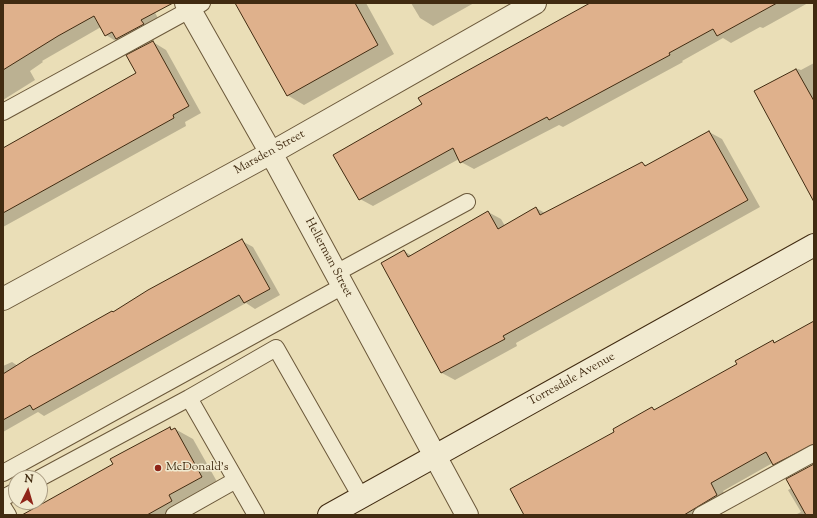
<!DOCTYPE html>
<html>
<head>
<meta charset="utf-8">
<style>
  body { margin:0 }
  #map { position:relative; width:817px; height:518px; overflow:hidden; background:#eadeb7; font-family:"Sorts Mill Goudy",serif }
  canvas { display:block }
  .frame { position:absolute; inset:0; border:4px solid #412b11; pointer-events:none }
  .north { position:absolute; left:8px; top:470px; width:40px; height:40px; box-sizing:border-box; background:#f1ead0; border:1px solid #ab9e84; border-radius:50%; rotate:5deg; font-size:11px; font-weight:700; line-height:16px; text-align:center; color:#412b11 }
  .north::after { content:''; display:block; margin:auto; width:14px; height:18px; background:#8f2418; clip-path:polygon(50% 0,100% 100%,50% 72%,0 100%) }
</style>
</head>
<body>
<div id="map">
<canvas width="817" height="518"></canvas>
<div class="frame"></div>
<div class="north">N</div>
</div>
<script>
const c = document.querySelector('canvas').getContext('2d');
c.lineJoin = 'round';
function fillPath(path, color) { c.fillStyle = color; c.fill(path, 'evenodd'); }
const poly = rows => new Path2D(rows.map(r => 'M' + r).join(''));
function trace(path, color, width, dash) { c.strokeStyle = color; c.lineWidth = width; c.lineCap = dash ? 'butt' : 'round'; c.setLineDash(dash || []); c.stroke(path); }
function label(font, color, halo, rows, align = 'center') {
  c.font = font + ' "Sorts Mill Goudy",serif'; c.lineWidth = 3; c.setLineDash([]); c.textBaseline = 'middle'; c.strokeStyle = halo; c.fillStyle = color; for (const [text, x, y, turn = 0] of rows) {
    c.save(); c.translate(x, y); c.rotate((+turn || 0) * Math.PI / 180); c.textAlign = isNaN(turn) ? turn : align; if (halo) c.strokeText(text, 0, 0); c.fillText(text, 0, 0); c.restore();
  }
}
fillPath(poly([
  [3,3,150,3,161,24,119,43,106,35,101,27,42,61,43,62,30,71,35,80,3,100],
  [236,3,366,3,394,54,304,105,287,95],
  [411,3,474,3,433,26,420,18],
  [593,3,808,3,763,28,760,27,731,43,723,38,682,61,683,62,563,127,559,125,474,169,461,162,459,159,373,206,360,199,423,105],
  [153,42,166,50,201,113,185,122,186,126,3,227,3,148,137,73],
  [814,63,814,177,756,92,798,69,801,70],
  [709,132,722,139,760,207,516,343,517,346,455,380,442,373,382,263,404,251,412,256,488,212,501,219,505,226,536,208,545,213,642,163,647,166],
  [242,241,253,247,280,295,255,309,246,303,44,416,38,412,3,432,3,366,12,362,18,366],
  [814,322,814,427,792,452,723,491,730,503,709,515,525,515,616,432,652,408,656,410,738,364,773,341,776,343],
  [170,428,173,430,175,429,193,439,220,487,182,515,58,515,115,465],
  [814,476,814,515,795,515,801,512,788,490]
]), '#0003');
const building = poly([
  [3,3,173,3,141,20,144,24,116,39,112,32,105,36,94,16,58,36,3,70,3,3],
  [235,3,355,3,378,45,287,96,235,3],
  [590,3,777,3,717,36,713,29,669,53,670,55,549,120,547,117,460,163,453,148,359,200,333,155,422,104,418,98,590,3],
  [153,41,189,106,173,115,174,118,3,213,3,148,136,73,126,55,153,41],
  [796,69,814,101,814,202,754,91,796,69],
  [709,131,748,200,523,325,503,336,505,339,441,373,381,263,404,250,408,257,488,211,498,229,536,207,540,215,642,162,645,166,709,131],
  [242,239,270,289,244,303,239,295,33,410,30,405,3,420,3,374,30,357,112,311,113,312,148,290,242,239],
  [814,321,814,444,773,465,766,452,711,483,717,495,684,515,524,515,510,489,614,432,613,429,652,407,654,410,737,364,735,361,773,340,774,343,814,321],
  [170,427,171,430,175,428,202,477,169,495,172,501,147,515,22,515,113,464,110,459,170,427],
  [814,464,814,515,806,515,786,479,814,464]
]);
fillPath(building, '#dfb18c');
trace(building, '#412b11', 1);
const lane = poly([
  [3,112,202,3],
  [336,273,467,202],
  [3,473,343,286],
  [40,478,189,398],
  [3,498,16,491],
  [3,507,8,515],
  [174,515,236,480],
  [256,515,189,398,276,348,361,497],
  [701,515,814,453]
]);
const street = poly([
  [186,3,271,153,467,515],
  [3,299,271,153,535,3]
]);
const secondary = poly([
  [329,515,814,245]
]);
trace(lane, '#6b583a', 18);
trace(street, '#6b583a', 24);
trace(secondary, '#412b11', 24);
trace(lane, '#f1ead0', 16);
trace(street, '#f1ead0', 22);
trace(secondary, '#f1ead0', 22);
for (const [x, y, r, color] of [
  [158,468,4,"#8f2418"]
]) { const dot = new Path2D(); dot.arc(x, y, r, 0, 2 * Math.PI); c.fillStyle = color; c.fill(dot); trace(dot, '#f1ead0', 1.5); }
label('12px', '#412b11', '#f1ead0', [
  ["Marsden Street",270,153,-29],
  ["Hellerman Street",328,258,62],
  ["Torresdale Avenue",572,380,-29]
]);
label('12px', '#412b11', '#f1ead0', [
  ["McDonald's",166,468]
], 'left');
</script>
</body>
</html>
